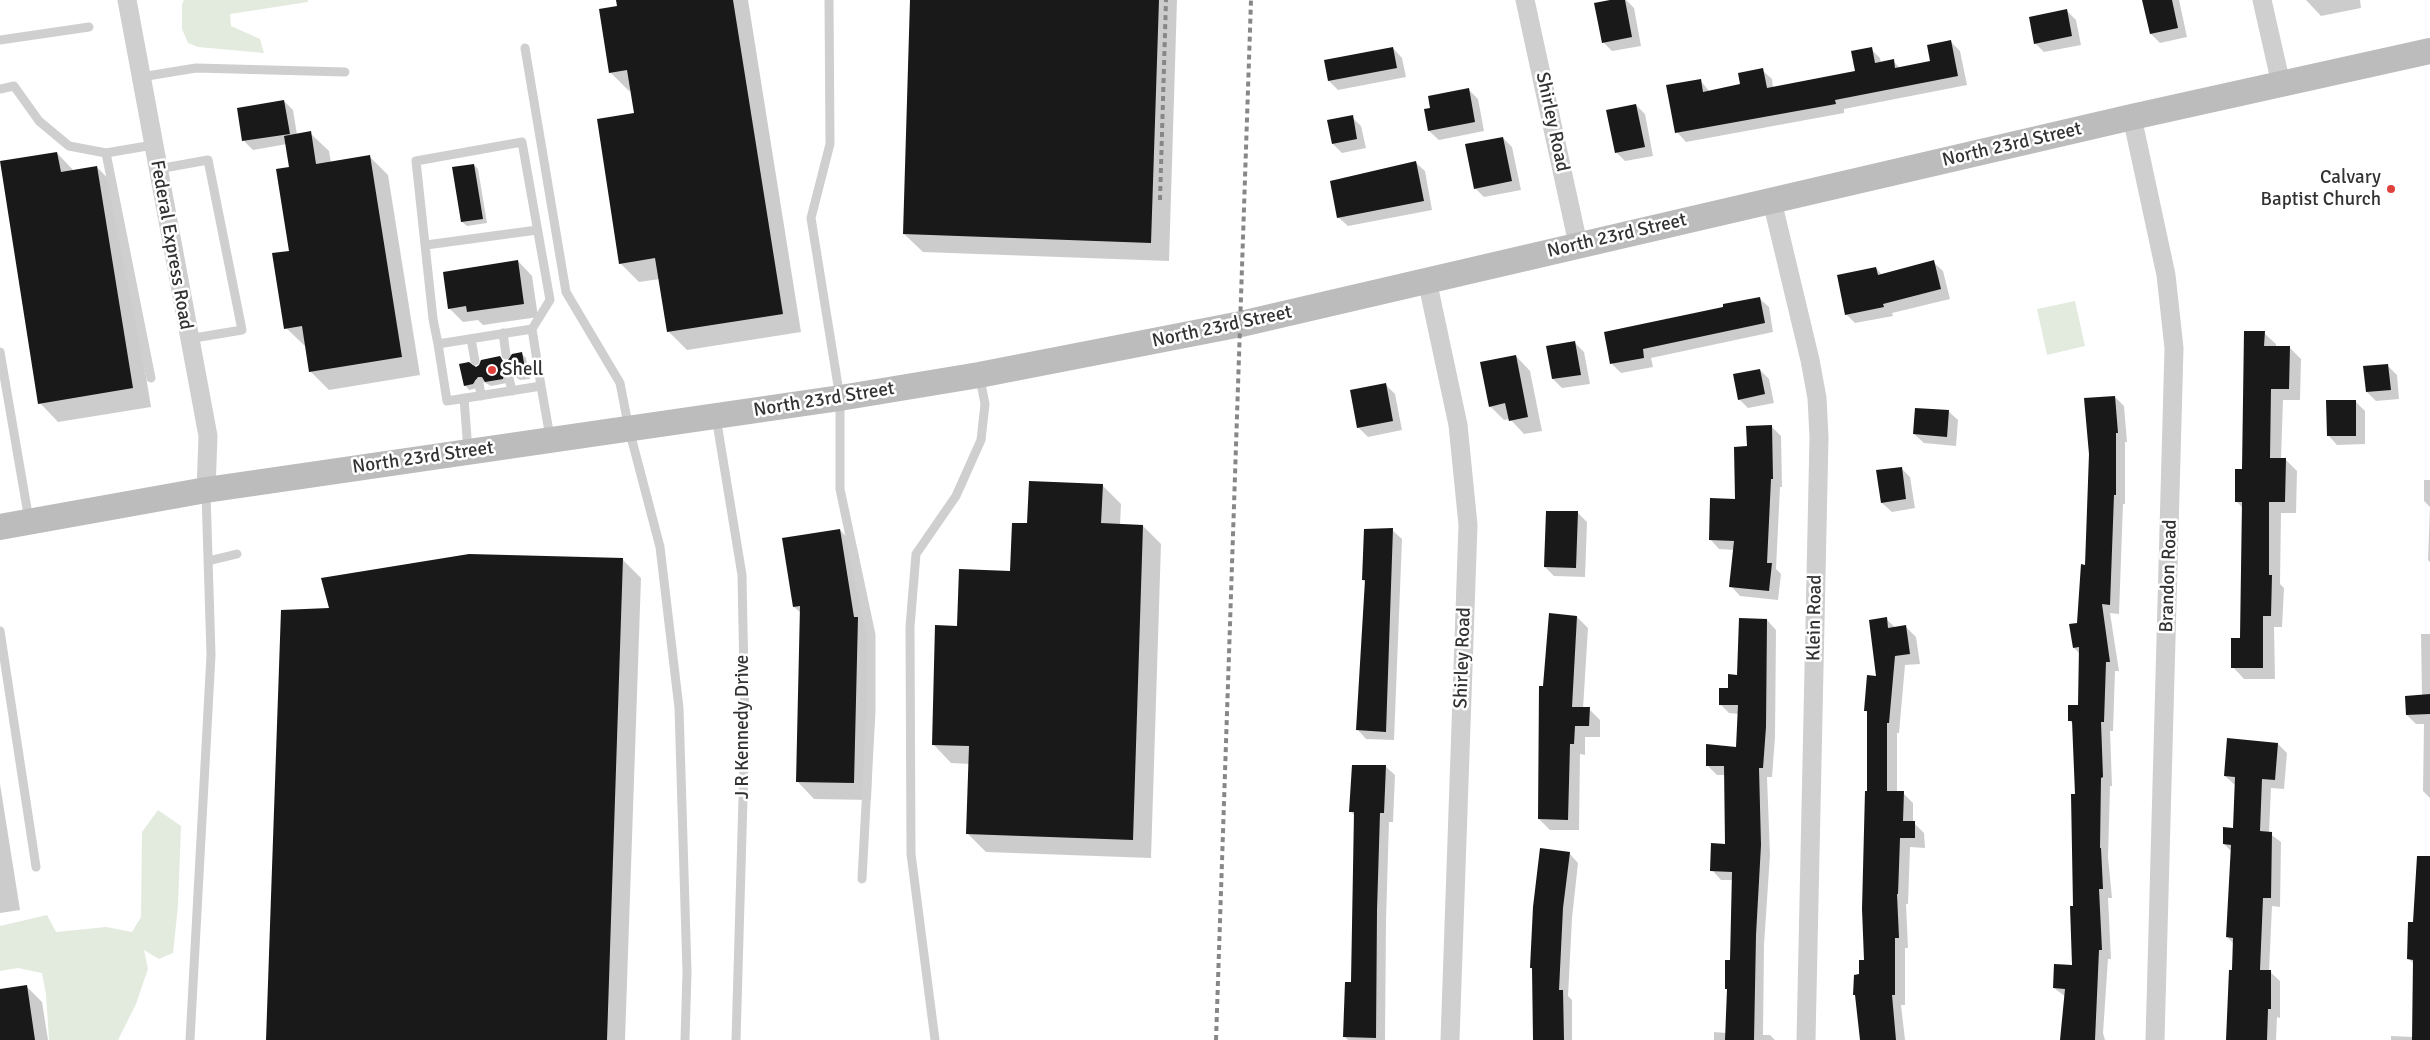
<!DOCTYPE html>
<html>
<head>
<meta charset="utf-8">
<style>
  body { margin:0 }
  canvas { display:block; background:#fff }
</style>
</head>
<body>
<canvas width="2430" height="1040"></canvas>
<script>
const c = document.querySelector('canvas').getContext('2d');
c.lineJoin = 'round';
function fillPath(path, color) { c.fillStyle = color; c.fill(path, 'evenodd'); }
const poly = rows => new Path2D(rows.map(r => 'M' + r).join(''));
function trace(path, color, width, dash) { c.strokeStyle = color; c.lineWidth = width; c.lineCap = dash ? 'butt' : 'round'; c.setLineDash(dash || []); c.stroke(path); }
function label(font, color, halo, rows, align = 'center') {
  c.font = font + ' Signika,sans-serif'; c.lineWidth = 5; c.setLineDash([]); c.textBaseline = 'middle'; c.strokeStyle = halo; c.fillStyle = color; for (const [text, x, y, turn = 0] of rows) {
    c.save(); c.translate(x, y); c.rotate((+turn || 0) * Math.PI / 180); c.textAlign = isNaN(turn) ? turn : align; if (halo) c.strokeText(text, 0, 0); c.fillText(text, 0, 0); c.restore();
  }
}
fillPath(poly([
  [184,0,308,0,308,2,230,14,231,26,260,39,264,53,198,47,188,43,182,29,182,4],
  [2075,301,2085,346,2047,355,2037,309],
  [158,810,181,826,178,906,173,953,159,959,144,950,148,969,136,1004,118,1040,49,1040,46,994,42,973,18,968,0,971,0,926,47,915,56,932,106,927,132,932,141,917,142,832]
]), '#e3ebde');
fillPath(poly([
  [617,0,748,0,801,332,687,350,668,331,660,279,639,282,620,263,635,114,632,90,629,91,610,72,619,8],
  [911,0,1177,0,1169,261,923,252,904,234],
  [1617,0,1626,0,1634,8,1641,46,1612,51,1603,42],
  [2143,0,2179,0,2187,37,2160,43,2151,34],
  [2306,0,2360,0,2361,8,2321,16],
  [2067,11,2076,20,2081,45,2044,52,2035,43],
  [1951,42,1960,51,1967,85,1844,109,1844,113,1686,142,1677,132,1700,80,1710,92,1742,85,1762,70,1772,79,1773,88,1856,72,1871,49,1880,58,1881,63,1893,61,1900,68,1932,62],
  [1393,48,1402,58,1406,77,1338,90,1329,81,1325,61],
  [1468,89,1478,99,1484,131,1439,140,1429,131,1431,109],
  [284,101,293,110,297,135,310,133,329,151,331,163,370,157,388,175,420,375,329,390,310,371,306,347,286,328,290,252,291,168,287,144,253,150,243,140],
  [1636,105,1645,114,1653,156,1625,161,1616,152],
  [1352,117,1361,126,1366,148,1342,153,1333,144],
  [1503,138,1512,147,1521,190,1484,197,1475,188],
  [57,153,74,171,97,167,115,186,151,407,58,422,40,403],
  [1415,162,1425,171,1432,210,1348,226,1338,217],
  [474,165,478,169,487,223,467,226,462,222,454,168],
  [518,261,532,276,538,317,483,325,478,320,463,322,449,308],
  [1933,262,1943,271,1950,299,1892,313,1893,316,1855,323,1846,314,1876,268,1882,275],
  [1759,298,1769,307,1773,332,1651,358,1653,367,1621,373,1612,364,1725,308],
  [2264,333,2276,344,2276,347,2289,347,2301,359,2300,400,2283,400,2281,459,2285,459,2297,471,2296,513,2281,513,2280,584,2284,588,2282,627,2274,627,2275,679,2244,679,2233,667,2241,639,2243,508,2236,501,2243,470],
  [1575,343,1584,352,1590,384,1562,388,1553,379],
  [522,354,526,358,530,379,520,380,513,375,508,378,507,383,491,386,482,381,477,388,469,390,465,385,475,369,508,362],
  [1516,356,1530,371,1542,431,1524,434,1510,419,1504,420,1490,406],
  [2388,366,2397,375,2399,399,2376,401,2367,392],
  [1760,370,1769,379,1774,403,1748,408,1739,399],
  [1386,385,1395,394,1402,430,1368,437,1358,427],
  [2115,397,2124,406,2127,442,2125,442,2125,504,2123,504,2119,614,2110,613,2119,671,2115,671,2113,731,2110,731,2112,786,2110,786,2108,857,2112,898,2108,898,2111,959,2108,959,2103,1033,2105,1040,2062,1040,2066,997,2054,988,2074,966,2076,795,2073,724,2069,720,2079,706,2080,654,2074,648],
  [2355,401,2365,411,2365,444,2337,445,2328,435],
  [1948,411,1958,420,1956,446,1924,443,1914,434],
  [1772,427,1781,436,1782,487,1780,487,1776,569,1781,574,1778,600,1740,596,1731,586,1735,550,1719,549,1710,539,1736,501],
  [1901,468,1910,477,1915,508,1892,512,1882,503],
  [2424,480,2430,480,2430,562,2428,560,2430,507,2424,501],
  [1102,485,1121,504,1120,525,1143,526,1161,544,1151,858,986,852,968,834,970,764,951,763,933,744,959,628,1011,572,1028,524],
  [1577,512,1587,522,1585,577,1554,576,1545,567],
  [840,530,857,548,875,636,871,800,814,799,797,781,801,613,794,607],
  [1392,530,1402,539,1394,740,1366,739,1357,729,1366,583,1363,580],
  [622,559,641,578,625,1040,267,1040,330,609],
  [1577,617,1588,628,1583,709,1589,709,1600,720,1600,737,1585,737,1585,755,1580,754,1579,830,1550,830,1539,819,1544,687],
  [1886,619,1896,628,1906,627,1916,637,1920,664,1905,665,1899,733,1897,733,1897,793,1903,793,1913,803,1913,822,1924,833,1925,848,1910,847,1908,904,1906,904,1908,948,1905,948,1905,1005,1901,1005,1905,1040,1861,1040,1860,976,1866,961,1869,793,1868,713,1865,710,1877,678],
  [1767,620,1776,630,1775,737,1772,777,1767,777,1770,855,1764,945,1763,1035,1770,1035,1775,1040,1714,1040,1714,1032,1727,1033,1729,991,1726,989,1732,961,1733,880,1721,880,1712,870,1726,845,1725,775,1717,775,1707,765,1738,748,1739,714,1729,713,1720,704,1738,676],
  [2421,634,2430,634,2430,798,2423,791,2424,724,2416,724,2407,715,2422,696],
  [2278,744,2287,753,2284,789,2271,788,2269,833,2281,842,2280,907,2272,906,2269,971,2280,981,2280,1018,2277,1017,2276,1040,2227,1040,2234,944,2227,937,2232,852,2224,844,2234,829,2235,785,2225,776],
  [1385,766,1395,775,1393,822,1389,822,1386,920,1385,1040,1348,1040,1345,1037,1352,983,1356,817,1350,811],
  [0,784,20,910,0,913],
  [1569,853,1578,863,1572,918,1568,996,1572,1000,1572,1040,1534,1040,1534,970,1531,968],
  [2430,867,2430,1040,2391,1040,2391,1036,2413,1037,2414,964,2409,959,2414,923],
  [26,986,42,1002,48,1040,0,1040,0,990]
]), '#0003');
fillPath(poly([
  [616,0,733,0,783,314,667,332,655,258,619,264,597,119,634,113,627,70,609,73,599,9,617,6],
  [910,0,1159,0,1151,243,903,234],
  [1610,0,1625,0,1632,37,1602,43,1594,3],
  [2142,0,2172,0,2178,28,2150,34],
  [2067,9,2072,36,2034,44,2029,17],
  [1951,40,1958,76,1835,100,1836,104,1675,133,1666,85,1701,79,1703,92,1740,84,1738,73,1763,68,1767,88,1855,71,1851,51,1872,47,1875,63,1894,59,1895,68,1930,61,1927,45],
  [1393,47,1397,68,1328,81,1324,60],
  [1469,88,1475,122,1428,131,1424,109,1430,108,1428,96],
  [284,100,290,134,242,141,237,108],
  [1636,104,1645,147,1615,153,1606,110],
  [1353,115,1357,139,1332,144,1327,120],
  [311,131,316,164,370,155,402,357,309,372,302,326,284,329,272,253,289,251,276,169,289,167,284,136],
  [1503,137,1512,181,1474,189,1465,144],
  [57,152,61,172,97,166,133,388,38,404,0,161],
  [1416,161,1424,201,1337,218,1330,181],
  [474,164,483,219,461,222,452,167],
  [518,260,524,304,467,312,466,306,448,309,443,272],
  [1934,260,1941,289,1883,304,1884,307,1845,315,1837,275,1876,267,1878,275],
  [1760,297,1765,323,1643,349,1644,358,1610,364,1604,332,1723,307,1723,304],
  [2244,331,2265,331,2264,346,2290,346,2289,389,2271,389,2270,458,2286,458,2285,502,2269,502,2269,575,2272,575,2271,616,2263,616,2263,668,2231,668,2231,638,2240,638,2242,502,2235,502,2235,469,2242,469],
  [1575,341,1581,375,1552,379,1546,346],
  [522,352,526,374,515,377,508,372,504,374,503,379,485,382,482,377,478,377,473,384,464,386,459,364,469,362,476,367,479,365,481,360,500,356,503,361,507,361,512,354],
  [1516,355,1528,417,1509,421,1505,403,1489,407,1480,362],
  [2388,364,2391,390,2366,392,2363,366],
  [1760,369,1765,394,1738,400,1733,374],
  [1386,383,1393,421,1357,428,1350,390],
  [2115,396,2118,433,2116,433,2116,495,2114,495,2110,605,2102,604,2110,662,2106,662,2104,722,2101,722,2103,777,2101,778,2100,848,2101,848,2103,889,2099,889,2102,950,2099,950,2095,1040,2060,1040,2065,989,2053,988,2054,964,2072,965,2070,906,2073,906,2071,794,2075,794,2072,721,2068,721,2068,705,2078,705,2079,647,2073,648,2069,624,2077,623,2081,564,2085,565,2089,454,2084,398],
  [2326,400,2356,400,2356,436,2327,436],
  [1915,408,1949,410,1947,437,1913,434],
  [1772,425,1773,479,1771,479,1767,563,1772,563,1769,591,1729,587,1734,541,1709,540,1710,498,1735,499,1734,447,1747,446,1746,426],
  [1902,467,1906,499,1881,503,1876,470],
  [1029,481,1103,484,1101,523,1143,525,1133,840,966,834,969,746,932,745,935,625,957,626,959,569,1010,571,1012,523,1027,523],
  [1546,511,1578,511,1576,568,1544,567],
  [1393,528,1386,732,1356,730,1365,580,1362,580,1364,529],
  [840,529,854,617,858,617,854,783,796,782,800,606,793,607,782,538],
  [469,554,623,558,607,1040,266,1040,281,610,329,608,321,578],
  [1549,613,1577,616,1572,707,1590,707,1589,726,1575,726,1574,744,1570,744,1568,820,1538,819,1539,686,1543,686],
  [1887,617,1888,628,1906,625,1910,654,1895,656,1889,723,1887,723,1887,791,1904,791,1903,821,1915,821,1915,838,1900,838,1898,894,1897,894,1899,938,1895,938,1895,995,1892,995,1896,1040,1860,1040,1855,995,1853,995,1854,975,1859,974,1859,960,1864,960,1862,909,1865,791,1867,791,1867,711,1864,711,1867,675,1876,676,1869,620],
  [1739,618,1767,619,1766,727,1763,768,1759,768,1761,845,1756,935,1754,1040,1725,1040,1727,989,1725,989,1725,960,1730,960,1732,872,1710,871,1711,843,1725,844,1724,766,1706,766,1706,744,1736,747,1738,705,1719,705,1719,688,1728,688,1728,674,1737,675],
  [2430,694,2430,714,2406,715,2405,696],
  [2227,738,2278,743,2275,780,2262,779,2260,831,2272,832,2271,898,2263,898,2260,970,2271,970,2271,1009,2268,1009,2267,1040,2226,1040,2229,970,2232,970,2233,938,2226,937,2231,845,2223,844,2223,827,2233,828,2235,777,2224,776],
  [1352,765,1386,765,1384,813,1380,813,1377,910,1376,1038,1343,1037,1345,982,1351,982,1354,812,1349,812],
  [1540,848,1570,852,1563,908,1559,990,1563,990,1564,1040,1533,1040,1532,968,1530,968,1533,907],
  [2417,856,2430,856,2430,1040,2412,1040,2413,960,2407,959,2408,922,2413,922],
  [27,985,35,1040,0,1040,0,989]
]), '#191919');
trace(poly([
  [829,0,830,144,811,218,840,398,840,489,871,635,871,711,862,879],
  [0,40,89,27],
  [525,48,566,292,620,383,629,429,660,547,679,708,687,972,685,1040],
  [141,77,196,68,345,72],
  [0,89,14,86,39,121,69,146,106,153,151,378],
  [106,153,153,145],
  [158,169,208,160,242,330,188,339],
  [426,245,537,230],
  [503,333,506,355],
  [471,339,475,361],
  [438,344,433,319,416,161,522,142,550,300,532,329],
  [0,352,29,520],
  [509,378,512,391],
  [479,383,481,396],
  [541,386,447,401,438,344,532,329,541,386,550,437],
  [464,398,468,451],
  [716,417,742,575,745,730,736,1040],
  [208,561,237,554],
  [0,631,36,867],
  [190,1040,211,655,206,493],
  [935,1040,911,854,910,627,916,554,956,496,981,440,985,404,980,378]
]), '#cfcfcf', 9);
trace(poly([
  [127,0,208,436,206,490],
  [1525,0,1578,244],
  [2262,0,2281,84],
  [2132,117,2166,275,2174,348,2155,1040],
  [1772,201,1810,360,1817,398,1819,437,1806,1040],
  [1427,280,1458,425,1468,525,1450,1040]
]), '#cfcfcf', 19);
trace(poly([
  [0,527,206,490,840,398,979,375,1241,324,2132,117,2430,51]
]), '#bcbcbc', 26);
trace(poly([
  [1160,200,1166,0],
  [1216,1040,1251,0]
]), '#878787', 4, [5, 4]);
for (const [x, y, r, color] of [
  [2391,189,5,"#df413d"],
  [492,370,5,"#df413d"]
]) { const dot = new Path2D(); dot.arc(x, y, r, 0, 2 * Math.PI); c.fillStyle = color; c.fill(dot); trace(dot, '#fff', 2); }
label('19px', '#323232', '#fff', [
  ["Shirley Road",1552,122,78],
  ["North 23rd Street",2012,145,-13],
  ["North 23rd Street",1617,236,-13],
  ["Federal Express Road",171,245,80],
  ["North 23rd Street",1222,327,-12],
  ["North 23rd Street",824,400,-9],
  ["North 23rd Street",423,458,-8],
  ["Brandon Road",2169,576,-88],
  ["Klein Road",1815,618,-89],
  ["Shirley Road",1463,658,-88],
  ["J R Kennedy Drive",743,727,-90]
]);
label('19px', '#323232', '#fff', [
  ["Calvary",2381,178],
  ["Baptist Church",2381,200],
  ["Shell",502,370,"left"]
], 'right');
</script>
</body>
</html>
